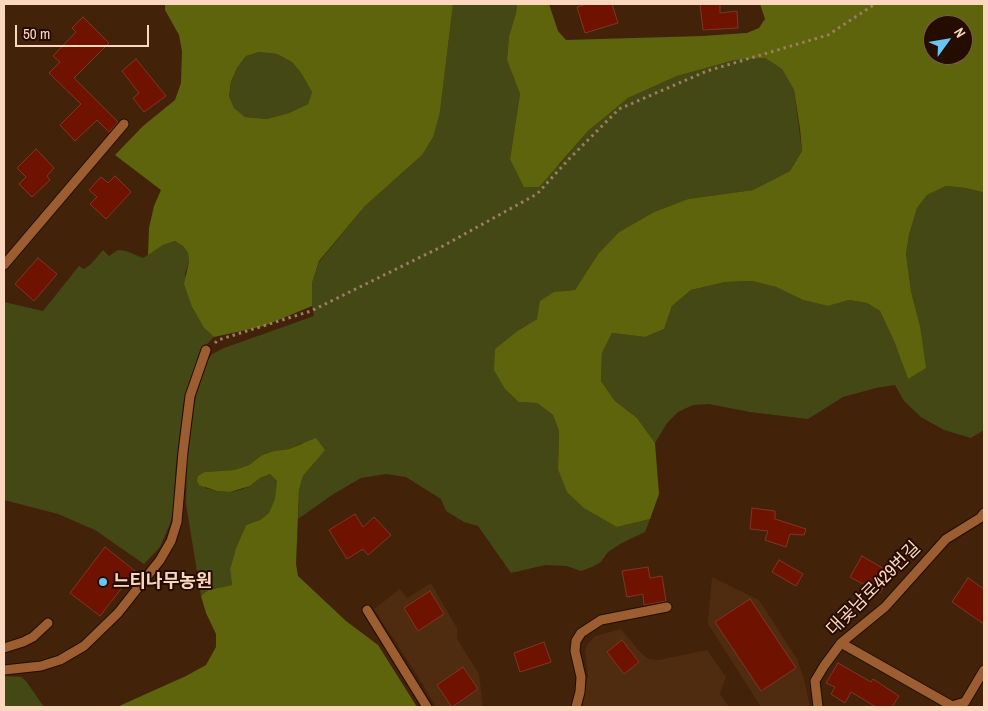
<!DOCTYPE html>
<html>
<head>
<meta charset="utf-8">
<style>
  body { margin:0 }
  #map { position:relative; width:988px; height:711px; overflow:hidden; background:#43220a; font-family:"Archivo Narrow",sans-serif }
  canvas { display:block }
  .frame { position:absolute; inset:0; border:5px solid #fbd7c0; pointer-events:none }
  .north { position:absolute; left:923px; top:15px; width:50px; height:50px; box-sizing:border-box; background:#250c00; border:1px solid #7b5d4d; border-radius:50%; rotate:58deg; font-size:14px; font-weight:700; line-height:20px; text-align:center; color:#fbd7c0 }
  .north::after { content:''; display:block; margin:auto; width:18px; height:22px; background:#6bc3f2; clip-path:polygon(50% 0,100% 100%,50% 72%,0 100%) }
  .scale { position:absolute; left:15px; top:25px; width:134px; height:22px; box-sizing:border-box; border:2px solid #fbd7c0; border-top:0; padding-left:6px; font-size:15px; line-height:18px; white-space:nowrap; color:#fbd7c0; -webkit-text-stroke:4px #250c00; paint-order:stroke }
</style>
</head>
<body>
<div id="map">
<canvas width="988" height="711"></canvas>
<div class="frame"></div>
<div class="north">N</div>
<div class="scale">50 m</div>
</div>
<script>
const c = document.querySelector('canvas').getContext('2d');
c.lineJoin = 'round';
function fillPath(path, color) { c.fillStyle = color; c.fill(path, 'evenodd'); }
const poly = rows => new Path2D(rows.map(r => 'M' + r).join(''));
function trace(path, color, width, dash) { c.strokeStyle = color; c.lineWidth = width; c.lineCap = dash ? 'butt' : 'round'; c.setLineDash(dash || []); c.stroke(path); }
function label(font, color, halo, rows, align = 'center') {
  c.font = font + ' "Archivo Narrow","Noto Sans KR",sans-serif'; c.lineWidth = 4; c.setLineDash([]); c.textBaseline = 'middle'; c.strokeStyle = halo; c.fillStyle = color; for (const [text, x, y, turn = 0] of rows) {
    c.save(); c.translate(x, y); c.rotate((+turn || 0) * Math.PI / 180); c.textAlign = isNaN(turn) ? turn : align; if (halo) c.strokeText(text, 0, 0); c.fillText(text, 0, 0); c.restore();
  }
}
fillPath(poly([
  [712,577,759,600,797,659,804,679,810,707,761,707,708,624],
  [431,583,457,628,457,639,479,674,483,707,436,707,417,675,374,609,400,589,407,598],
  [621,629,641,653,649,659,659,660,707,650,726,677,720,694,729,707,582,707,588,675,585,651,588,643,595,636]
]), '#4f2b0f');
fillPath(poly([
  [453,4,517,4,516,13,509,36,507,60,520,94,510,159,559,165,588,131,628,98,677,76,735,60,765,58,782,69,794,90,802,151,790,171,753,190,688,199,654,212,619,232,598,254,575,290,555,292,537,319,519,330,519,402,537,403,553,415,559,431,558,469,617,527,650,519,645,532,620,544,607,553,601,562,592,567,581,571,567,566,545,565,511,573,478,526,464,522,446,511,441,499,406,477,386,474,361,478,332,495,298,519,299,490,303,476,315,462,302,443,289,449,274,451,262,455,249,465,234,470,205,472,205,488,217,491,230,492,240,490,250,486,260,478,270,474,277,481,276,499,269,513,260,520,246,525,236,548,230,569,232,585,208,590,201,596,186,504,187,455,196,395,208,360,212,354,224,348,314,316,312,306,312,283,319,262,365,206,422,155,440,112],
  [259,52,277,54,292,62,301,73,312,92,308,104,289,113,267,119,245,117,234,108,229,96,231,83,237,68,246,56],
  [946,186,966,188,982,192,984,194,984,430,971,438,944,430,921,417,904,401,895,385,876,388,843,397,808,419,750,412,709,404,693,405,678,412,667,423,655,443,637,418,615,401,601,381,602,353,612,333,645,337,664,329,672,306,691,290,725,282,752,281,776,287,803,300,828,306,849,300,867,303,880,311,894,341,908,379,920,326,911,291,906,254,909,235,917,208,927,195],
  [175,241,183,246,188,253,189,262,185,274,192,307,204,328,214,337,201,350,184,401,176,464,173,512,170,524,160,547,144,564,95,530,58,514,4,500,4,302,43,311,79,266,84,269,91,264,103,250,109,256,118,250,126,251,143,258,163,245],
  [4,676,21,677,26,681,44,707,4,707]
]), '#444815');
fillPath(poly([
  [165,4,453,4,440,112,433,137,422,155,365,206,319,261,312,283,312,306,264,326,214,337,204,328,192,307,184,284,189,262,188,253,183,246,175,241,163,245,148,255,149,228,154,206,161,190,115,155,143,126,175,100,181,83,182,51,179,35,165,10],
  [259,52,277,54,292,62,301,73,312,92,308,104,289,113,267,119,245,117,234,108,229,96,231,82,237,68,246,56],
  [517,4,549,4,558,31,566,40,702,36,747,33,759,28,765,19,760,4,984,4,984,194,982,192,966,188,946,186,927,195,917,208,909,235,906,254,911,291,920,326,926,368,908,379,894,341,880,311,867,303,849,300,828,306,803,300,776,287,752,281,725,282,691,290,672,306,664,329,645,337,612,333,602,353,601,381,615,401,637,418,655,443,659,494,650,519,617,527,584,508,567,492,558,469,559,431,553,415,537,403,519,402,505,389,494,370,495,349,519,330,537,319,540,301,554,292,575,290,598,254,619,232,654,212,688,199,753,190,790,171,802,151,800,129,794,90,782,69,765,58,735,60,677,76,628,98,588,131,539,187,524,187,510,159,520,94,507,60,509,36,516,13],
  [933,25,963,25,963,55,933,55],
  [316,438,325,450,303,476,299,490,296,564,298,576,346,621,378,645,417,707,117,707,186,676,206,665,216,647,216,634,206,613,201,596,208,590,232,585,230,569,236,548,246,525,260,520,269,513,275,499,277,481,270,474,260,478,250,486,230,492,217,491,199,485,197,481,198,476,205,472,234,470,249,465,262,455,274,451,289,449]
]), '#5e640b');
const building = poly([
  [587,4,612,4,618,23,585,33,577,7,587,4],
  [700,4,720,4,720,13,737,11,738,28,703,30,700,4],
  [83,17,109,43,74,78,118,122,109,132,97,120,75,141,60,125,81,104,49,73,60,62,53,56,76,32,72,28,83,17],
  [136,59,166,96,144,112,133,98,139,93,122,71,136,59],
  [36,149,54,168,47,176,50,180,32,197,19,184,26,177,17,168,36,149],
  [115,176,131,192,106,219,90,204,97,197,89,190,101,177,108,183,115,176],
  [38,258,57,274,34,301,15,284,38,258],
  [752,508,775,511,775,519,806,529,804,535,790,534,786,547,765,540,768,531,750,529,752,508],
  [355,514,363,527,374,517,391,535,368,555,363,549,347,559,329,530,355,514],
  [105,547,135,571,100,616,70,593,105,547],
  [862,556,891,573,880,593,850,577,862,556],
  [779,560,803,574,796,586,772,572,779,560],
  [648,567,650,578,662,576,666,601,644,605,643,594,627,597,622,571,648,567],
  [968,578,984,589,984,624,952,602,968,578],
  [430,591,444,614,418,631,404,608,430,591],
  [750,599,796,668,761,691,715,622,750,599],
  [622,640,639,662,624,674,607,652,622,640],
  [544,642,551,662,520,672,514,653,544,642],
  [838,663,871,682,873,679,899,696,892,707,876,707,851,692,845,703,831,694,835,687,826,683,838,663],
  [463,667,478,689,452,707,437,685,463,667]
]);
fillPath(building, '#701200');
trace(building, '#7d3727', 1);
const service = poly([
  [4,265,124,124],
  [367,610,427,707],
  [841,643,952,706,965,702,984,670],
  [4,648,23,642,33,637,48,623],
  [4,670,41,666,60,660,84,646,118,613,160,560,171,541,177,522,183,452,190,396,206,350],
  [576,707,580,692,581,677,575,651,576,641,581,633,601,620,667,607],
  [818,707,815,681,824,666,841,643,885,607,946,539,980,518,984,513]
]);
trace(service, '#220e03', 11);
trace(poly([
  [215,343,218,340,311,311,443,246,537,194,569,159,619,109,707,71,828,35,875,4]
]), '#9f7d65', 3, [2.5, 4]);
trace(service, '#9c5d30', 9);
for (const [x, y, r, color] of [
  [103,582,5,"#6bc3f2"]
]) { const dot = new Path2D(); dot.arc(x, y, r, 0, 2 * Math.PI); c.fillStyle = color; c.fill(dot); trace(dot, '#250c00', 2); }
label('bold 18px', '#fbd7c0', '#250c00', [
  ["느티나무농원",113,582]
], 'left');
label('18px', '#fbd7c0', '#250c00', [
  ["대곶남로429번길",874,589,-45]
]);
</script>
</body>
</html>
